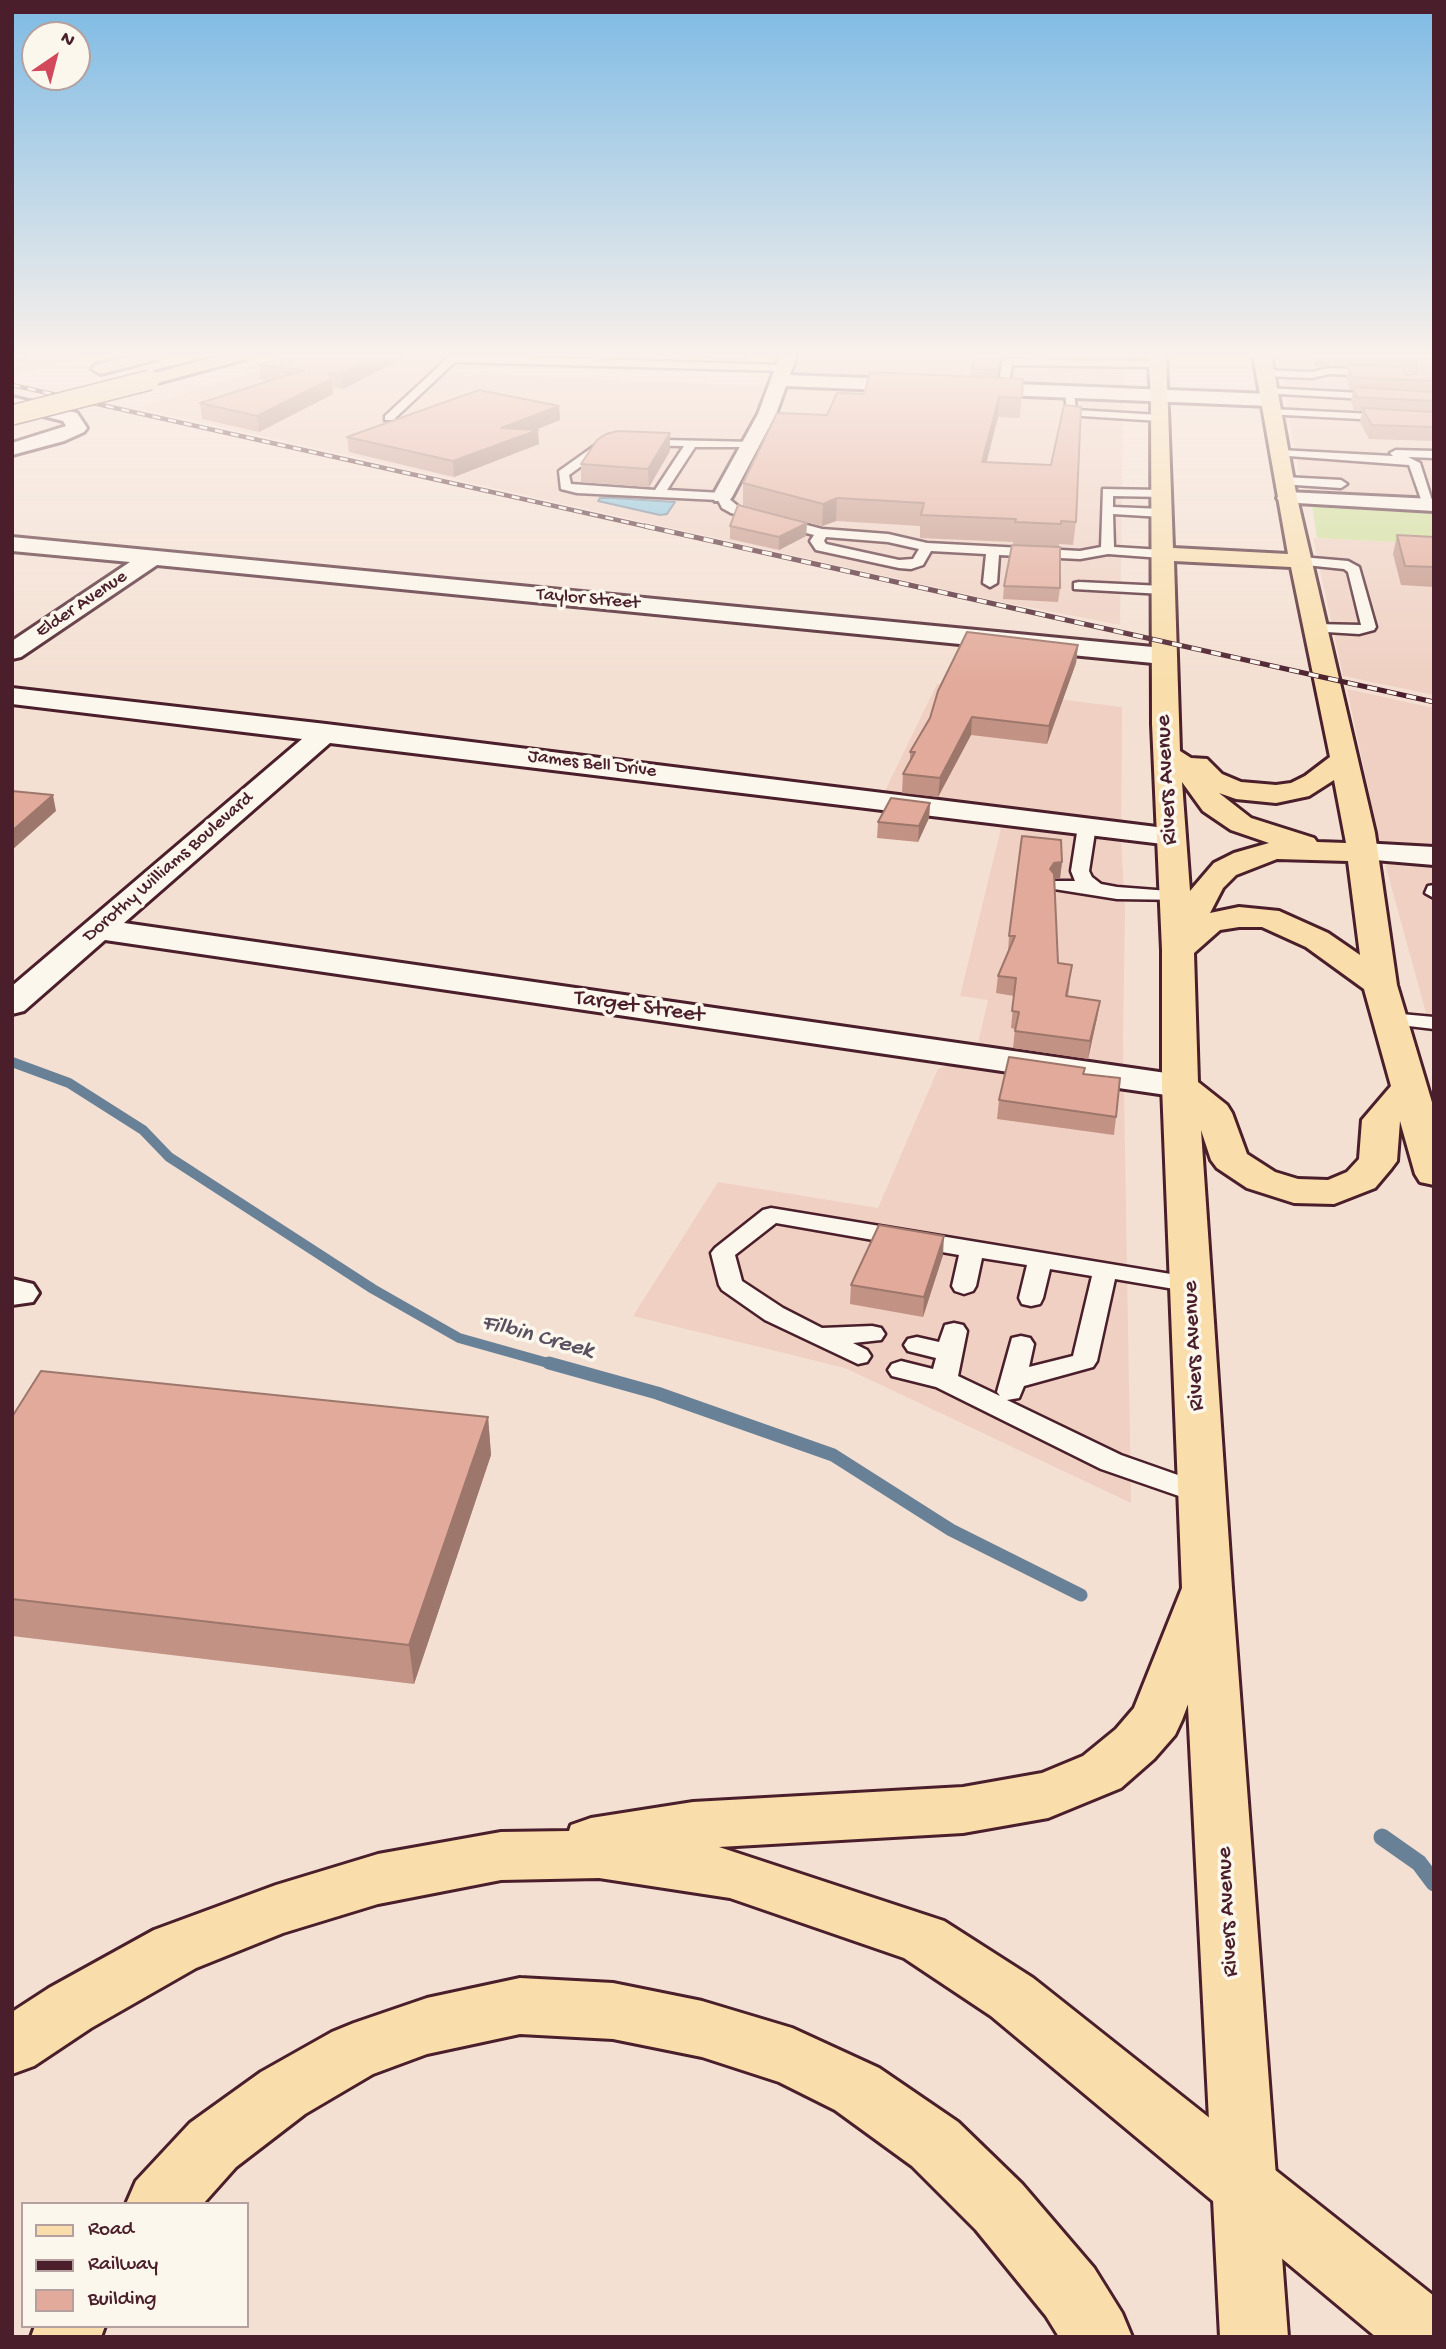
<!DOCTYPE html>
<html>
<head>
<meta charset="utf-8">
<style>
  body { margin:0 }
  #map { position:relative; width:1446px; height:2349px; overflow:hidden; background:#f4e0d3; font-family:"Gochi Hand",sans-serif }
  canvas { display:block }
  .frame { position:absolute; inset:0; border:14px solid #4a1f2b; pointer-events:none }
  .legend { position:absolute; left:21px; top:2202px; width:228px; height:126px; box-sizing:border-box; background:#fbf7ec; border:2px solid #b4a19f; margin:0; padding:9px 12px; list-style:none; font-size:21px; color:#4a1f2b }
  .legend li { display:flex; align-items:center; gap:14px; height:35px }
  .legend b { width:35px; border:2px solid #b4a19f }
  .north { position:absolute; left:21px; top:21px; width:70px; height:70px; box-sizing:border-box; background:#fbf7ec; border:2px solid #b4a19f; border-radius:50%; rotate:35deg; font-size:19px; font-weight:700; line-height:28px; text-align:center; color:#4a1f2b }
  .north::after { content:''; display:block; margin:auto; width:24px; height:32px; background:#d1495b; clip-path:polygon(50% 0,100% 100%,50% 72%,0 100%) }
</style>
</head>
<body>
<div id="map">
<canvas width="1446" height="2349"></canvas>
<div class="frame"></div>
<ul class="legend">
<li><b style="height:9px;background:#f9deab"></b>Road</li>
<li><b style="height:9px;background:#4a1f2b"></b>Railway</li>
<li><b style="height:19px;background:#e2aa9a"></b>Building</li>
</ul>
<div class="north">N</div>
</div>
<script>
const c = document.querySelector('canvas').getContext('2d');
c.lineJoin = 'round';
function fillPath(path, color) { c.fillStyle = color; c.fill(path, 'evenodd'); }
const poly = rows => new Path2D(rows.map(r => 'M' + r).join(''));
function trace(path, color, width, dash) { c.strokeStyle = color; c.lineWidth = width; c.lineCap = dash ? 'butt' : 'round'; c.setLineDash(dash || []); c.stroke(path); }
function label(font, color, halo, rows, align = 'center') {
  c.font = font + ' "Gochi Hand",sans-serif'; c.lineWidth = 7; c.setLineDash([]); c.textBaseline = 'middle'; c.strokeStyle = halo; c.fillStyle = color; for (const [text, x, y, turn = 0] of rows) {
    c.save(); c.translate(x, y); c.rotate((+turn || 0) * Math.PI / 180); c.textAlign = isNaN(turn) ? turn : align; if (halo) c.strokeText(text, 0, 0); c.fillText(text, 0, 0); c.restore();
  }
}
fillPath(poly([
  [12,355,96,355,12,375],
  [307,355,457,355,440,372,776,387,788,355,1124,355,1120,625,992,600,137,408],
  [1277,355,1434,355,1434,505,1304,499],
  [1313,538,1434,544,1434,695,1343,676],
  [937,684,1122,707,1121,838,1125,911,1123,1035,1131,1503,845,1368,633,1316,718,1182,878,1208,938,1069,975,1056,988,1000,960,996,1004,816,880,801],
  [1347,689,1434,708,1434,1042,1382,853]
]), '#efd0c2');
fillPath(poly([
  [1312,505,1434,509,1434,544,1317,538]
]), '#cbdf94');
const water = poly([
  [600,498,613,498,675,502,667,514,660,515,598,501,600,498]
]);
fillPath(water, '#7ec3df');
trace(water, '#698197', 2);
trace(poly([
  [12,1062,69,1083,143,1130,169,1157,373,1289,459,1338,555,1365]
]), '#698197', 10);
trace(poly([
  [549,1363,657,1393,833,1455,951,1530,1081,1595]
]), '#698197', 13);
trace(poly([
  [1382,1837,1419,1863,1434,1883]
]), '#698197', 17);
const lane = poly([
  [451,355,783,365,788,368,783,371,455,362,393,420,385,420,385,416,451,355],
  [1007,359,1157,361,1162,364,1157,367,1012,365,1008,389,1003,392,998,389,1002,362,1007,359],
  [1329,368,1376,370,1381,373,1376,376,1329,374,1312,378,1264,376,1259,373,1264,370,1312,372,1329,368],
  [1267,388,1434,397,1434,403,1263,393,1263,389,1267,388],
  [1065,390,1074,392,1076,410,1160,415,1166,418,1160,421,1067,415,1065,390],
  [1271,409,1434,417,1434,423,1267,414,1267,410,1271,409],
  [621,439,754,442,754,446,750,447,695,447,667,490,722,493,739,507,822,529,888,534,927,543,1080,551,1101,547,1103,489,1161,490,1165,491,1165,497,1113,496,1113,507,1162,509,1168,513,1162,517,1113,514,1114,547,1162,550,1169,554,1162,558,1108,554,1080,559,999,555,997,583,990,587,983,583,986,554,931,551,923,565,911,569,899,568,816,550,810,541,814,535,731,513,722,508,718,500,577,493,561,489,559,471,597,444,621,439],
  [621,445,684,446,655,490,571,484,569,475,605,449,621,445],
  [826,537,888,542,919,549,913,559,899,560,826,544,824,541,826,537],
  [1279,450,1393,456,1390,453,1396,450,1434,451,1434,458,1408,457,1420,463,1434,507,1429,509,1423,505,1409,465,1275,455,1273,453,1279,450],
  [1284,477,1341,480,1347,484,1341,488,1280,484,1280,478,1284,477],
  [1301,557,1348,561,1359,567,1376,627,1374,630,1359,634,1310,631,1308,628,1315,624,1361,625,1348,572,1344,569,1296,564,1294,561,1301,557],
  [1079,582,1163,586,1170,590,1163,594,1074,589,1074,583,1079,582],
  [1087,821,1096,826,1089,871,1092,877,1101,884,1117,887,1182,892,1184,896,1182,900,1117,899,1054,889,1051,885,1054,881,1075,881,1071,871,1078,826,1087,821],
  [1434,885,1434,898,1425,893,1428,886,1434,885],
  [1390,1013,1434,1017,1434,1029,1383,1023,1380,1019,1383,1015,1390,1013],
  [771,1208,1201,1279,1204,1284,1201,1289,1192,1292,1115,1279,1097,1361,1093,1367,1024,1386,1019,1398,1007,1400,1121,1455,1212,1487,1216,1494,1212,1501,1202,1504,1101,1469,936,1387,892,1376,888,1370,892,1364,901,1361,933,1369,936,1358,908,1351,904,1345,908,1339,917,1337,939,1342,945,1325,954,1323,963,1325,967,1331,958,1376,1000,1396,997,1392,1012,1338,1021,1336,1030,1338,1034,1344,1029,1367,1073,1356,1092,1276,1050,1269,1043,1298,1040,1304,1031,1306,1022,1304,1019,1298,1027,1265,982,1258,976,1286,973,1291,964,1294,955,1291,952,1286,959,1255,776,1223,735,1255,742,1281,783,1308,822,1328,872,1326,881,1328,885,1334,881,1340,853,1343,867,1350,871,1356,867,1362,858,1364,765,1320,722,1290,719,1285,711,1253,715,1248,763,1210,771,1208]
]);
const street = poly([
  [780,355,796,357,790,375,1269,394,1278,400,1269,406,786,386,776,414,732,497,729,501,715,501,712,497,758,414,780,355],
  [12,397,77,413,87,428,84,432,64,441,12,455,12,443,66,426,63,421,12,408,12,397],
  [1287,492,1434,499,1434,511,1280,502,1277,498,1280,494,1287,492],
  [12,537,1163,648,1172,651,1176,656,1172,661,1163,664,157,565,21,657,12,659,12,641,130,562,12,551,12,537],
  [12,688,326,724,1181,830,1186,836,1181,842,1171,845,330,743,124,923,1180,1075,1193,1078,1198,1086,1193,1094,1180,1097,105,940,24,1011,12,1014,12,986,302,739,12,704,12,688],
  [1362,843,1434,847,1434,865,1351,858,1347,852,1351,846,1362,843],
  [12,1279,33,1284,39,1293,33,1302,12,1305,12,1279]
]);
const primary = poly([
  [1148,355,1166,355,1173,548,1288,554,1253,355,1271,355,1297,498,1375,833,1397,985,1434,1109,1434,1185,1420,1182,1415,1174,1400,1121,1397,1161,1391,1169,1375,1188,1334,1204,1294,1203,1247,1188,1217,1168,1211,1160,1201,1130,1232,1588,1288,2337,1220,2337,1182,1588,1162,1086,1162,950,1152,724,1151,395,1148,355],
  [1174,561,1291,567,1330,757,1305,776,1291,783,1276,785,1241,782,1222,774,1207,759,1191,758,1180,751,1174,561],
  [1334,780,1346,843,1317,842,1314,838,1251,818,1219,793,1236,799,1276,803,1309,796,1334,780],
  [1182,782,1203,811,1231,830,1269,843,1234,853,1214,863,1190,891,1182,782],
  [1277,859,1348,861,1360,955,1328,933,1279,911,1239,907,1210,913,1223,888,1236,875,1277,859],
  [1239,927,1262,927,1306,947,1364,989,1391,1086,1362,1120,1359,1159,1347,1172,1328,1180,1298,1179,1275,1172,1247,1154,1232,1113,1227,1105,1198,1082,1194,953,1220,930,1239,927]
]);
const highway = poly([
  [134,355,161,355,158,359,101,374,92,369,95,365,134,355],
  [222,355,249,355,246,359,150,385,141,380,144,376,222,355],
  [1207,1569,1224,1575,1232,1588,1182,1720,1175,1735,1154,1759,1121,1788,1048,1818,963,1833,719,1847,944,1921,1033,1978,1434,2296,1434,2337,1376,2337,991,2016,904,1958,730,1898,599,1878,501,1880,378,1904,283,1933,196,1968,91,2028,34,2066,12,2074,12,2012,49,1988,154,1930,276,1885,378,1854,501,1832,569,1831,571,1825,591,1818,693,1802,963,1787,1042,1773,1083,1756,1116,1729,1134,1708,1182,1588,1190,1575,1207,1569],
  [520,1978,613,1983,702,2001,792,2028,879,2068,958,2122,1022,2184,1094,2268,1122,2313,1132,2337,1059,2337,1046,2316,976,2230,912,2166,835,2110,779,2082,702,2057,613,2039,520,2034,427,2054,373,2074,305,2114,236,2167,203,2204,126,2204,136,2181,190,2123,261,2072,332,2032,354,2023,427,1998,520,1978],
  [35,2326,105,2326,101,2337,31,2337,35,2326]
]);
trace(lane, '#4a1f2b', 5);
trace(street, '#4a1f2b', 6);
trace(primary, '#4a1f2b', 6);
trace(highway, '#4a1f2b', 6);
fillPath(lane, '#fbf7ec');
fillPath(street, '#fbf7ec');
fillPath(primary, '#f9deab');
fillPath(highway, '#f9deab');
const railFar1 = poly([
  [12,385,653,528]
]);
const rail = poly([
  [645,526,1434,702]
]);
trace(railFar1, '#4a1f2b', 4.5);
trace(rail, '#4a1f2b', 5);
trace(railFar1, '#fbf7ec', 2.5, [8]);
trace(rail, '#fbf7ec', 3.5, [10]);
const highwayBridge = poly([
  [12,415,150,380]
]);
trace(highwayBridge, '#4a1f2b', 22, []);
trace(highwayBridge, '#f9deab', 19);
fillPath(poly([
  [12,355,38,355,20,362,12,361],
  [290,355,410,355,343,389,332,388,333,394,259,432,202,419,200,403,270,381,260,380,259,365],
  [700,355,748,355,745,361,700,359],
  [976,355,1056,355,1055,357,1007,356,999,362,997,378,1023,379,1020,418,998,417,986,462,1076,522,1073,545,1059,544,1059,547,1013,545,1013,542,920,538,920,526,836,521,822,526,743,505,743,483,827,415,970,376,971,369],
  [1314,355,1434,355,1434,441,1369,439,1360,422,1362,411,1354,410,1351,401,1353,390,1350,390,1346,378,1348,366,1329,365,1315,367],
  [1403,369,1405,369,1412,374,1407,375],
  [559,406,560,420,536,429,539,444,454,477,349,452,347,437],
  [670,433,670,451,649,487,581,482,581,464],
  [807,523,806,536,779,550,730,539,730,526],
  [1397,535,1434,537,1434,587,1401,585,1393,554],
  [1004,586,1060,588,1058,602,1003,599],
  [1078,645,1076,663,1047,744,971,735,938,797,902,793,903,774,910,762,910,752],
  [930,803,929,818,918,842,877,838,878,822],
  [1062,862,1060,878,1054,879,1058,963,1070,982,1068,997,1100,1001,1097,1018,1088,1059,1013,1048,1015,1029,1011,1028,1014,996,996,993,998,976,1008,953,1009,936],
  [1085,1068,1084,1074,1116,1117,1114,1135,997,1119,999,1100],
  [943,1255,923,1317,850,1304,851,1285],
  [12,1417,488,1417,491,1455,414,1684,12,1636]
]), '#c29284');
fillPath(poly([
  [18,355,38,355,20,362],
  [380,355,410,355,343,389,341,374],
  [1000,355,1007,355,1007,356,999,362,997,381],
  [1317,355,1331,355,1329,365,1315,367],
  [331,379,333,394,259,432,257,416],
  [999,397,998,417,981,484,982,462],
  [559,406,560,420,502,443,501,428],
  [538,430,539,444,454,477,453,461],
  [670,433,670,451,649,487,648,469],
  [837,498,836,521,822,526,823,504],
  [807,523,806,536,779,550,779,537],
  [1078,645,1076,663,1047,744,1049,726],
  [972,717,971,735,938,797,940,778],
  [53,795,56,811,12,850,12,831],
  [930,803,929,818,918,842,919,826],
  [1062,862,1060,878,1052,879,1050,869,1054,863],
  [1100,1001,1097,1018,1088,1059,1090,1041],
  [944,1236,943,1255,923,1317,924,1297],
  [488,1417,491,1455,414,1684,409,1645]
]), '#9e776c');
const building = poly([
  [290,355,380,355,341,374,329,373,331,379,257,416,200,403,304,370,259,365,290,355],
  [976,355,1000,355,997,370,971,369,976,355],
  [1373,355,1434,355,1434,381,1352,377,1348,365,1402,367,1407,375,1416,373,1418,370,1415,361,1408,356,1373,355],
  [870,372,1023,379,1022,398,999,397,982,462,1051,465,1064,405,1081,407,1076,522,1061,521,1061,524,1015,522,1016,519,921,515,924,503,837,498,823,504,743,483,777,413,827,415,837,393,864,394,870,372],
  [1354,387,1434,392,1434,401,1356,397,1354,387],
  [479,390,559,406,501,428,538,430,453,461,347,437,479,390],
  [1362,408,1434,412,1434,427,1372,425,1362,408],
  [618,431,670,433,648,469,581,464,597,440,606,434,618,431],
  [738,505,807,523,779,537,730,526,738,505],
  [1397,535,1434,537,1434,567,1405,566,1397,535],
  [1012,545,1060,547,1060,588,1004,586,1012,545],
  [967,632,1078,645,1049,726,972,717,940,778,903,774,915,752,910,752,930,718,938,691,967,632],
  [12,791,53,795,12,831,12,791],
  [891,798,930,803,919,826,878,822,891,798],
  [1022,836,1061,840,1062,862,1054,863,1050,869,1054,874,1058,963,1072,965,1066,996,1100,1001,1090,1041,1015,1031,1019,1012,1012,1011,1016,978,998,976,1015,936,1009,936,1022,836],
  [1009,1057,1085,1068,1083,1074,1120,1078,1116,1117,999,1100,1009,1057],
  [879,1225,944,1236,924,1297,851,1285,879,1225],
  [41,1371,488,1417,409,1645,12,1599,12,1417,41,1371]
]);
fillPath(building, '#e2aa9a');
trace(building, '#9e776c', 2);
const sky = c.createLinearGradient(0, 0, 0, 684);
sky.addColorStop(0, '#7dbae4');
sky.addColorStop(0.52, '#faf1eb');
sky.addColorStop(1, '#faf1eb00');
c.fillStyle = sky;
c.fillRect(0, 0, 1446, 684);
label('19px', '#4a1f2b', '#fbf7ec', [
  ["Taylor Street",588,600,5],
  ["Elder Avenue",82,605,-34],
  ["James Bell Drive",592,765,7],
  ["Dorothy Williams Boulevard",169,868,-41]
]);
label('23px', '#4a1f2b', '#fbf7ec', [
  ["Rivers Avenue",1168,780,-93],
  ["Target Street",639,1008,8],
  ["Rivers Avenue",1195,1346,-93],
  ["Rivers Avenue",1229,1912,-93]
]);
label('italic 24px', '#5a5061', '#fbf7ec', [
  ["Filbin Creek",537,1338,15]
]);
</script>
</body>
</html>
